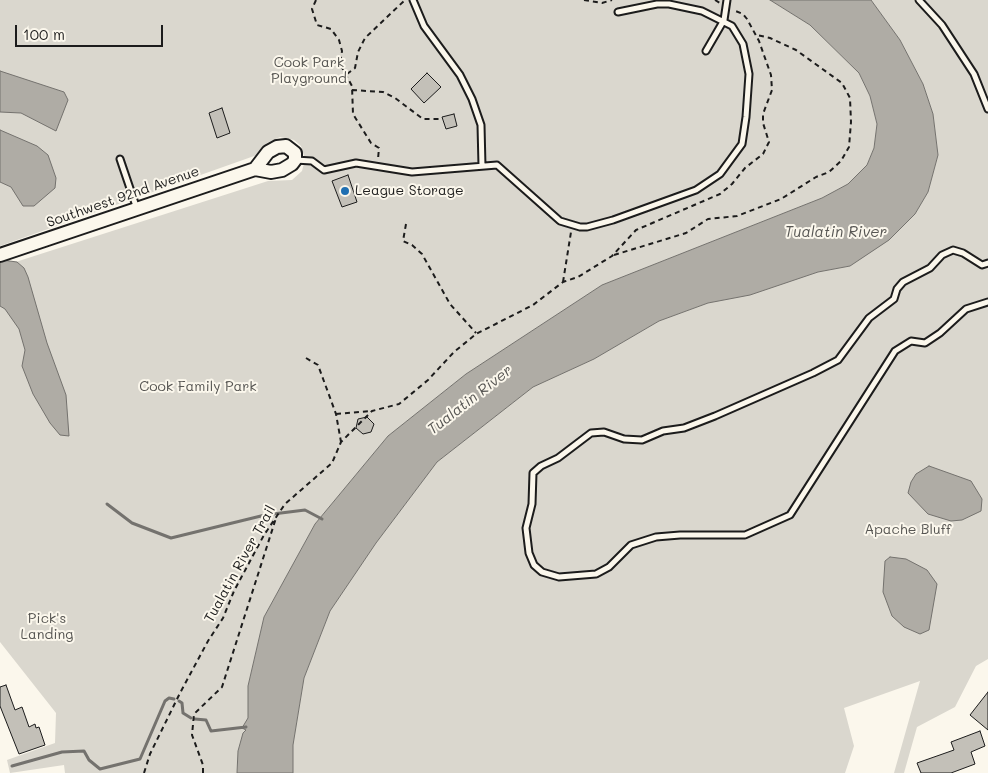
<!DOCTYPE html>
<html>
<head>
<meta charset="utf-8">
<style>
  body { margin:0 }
  #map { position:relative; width:988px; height:773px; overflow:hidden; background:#fbf7ec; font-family:Mali,sans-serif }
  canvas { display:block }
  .scale { position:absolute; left:15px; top:25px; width:148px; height:22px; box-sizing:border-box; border:2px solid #1c1c1c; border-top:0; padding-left:6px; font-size:15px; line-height:18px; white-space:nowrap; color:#1c1c1c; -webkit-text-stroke:4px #fbf7ec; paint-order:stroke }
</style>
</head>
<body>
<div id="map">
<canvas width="988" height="773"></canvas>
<div class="scale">100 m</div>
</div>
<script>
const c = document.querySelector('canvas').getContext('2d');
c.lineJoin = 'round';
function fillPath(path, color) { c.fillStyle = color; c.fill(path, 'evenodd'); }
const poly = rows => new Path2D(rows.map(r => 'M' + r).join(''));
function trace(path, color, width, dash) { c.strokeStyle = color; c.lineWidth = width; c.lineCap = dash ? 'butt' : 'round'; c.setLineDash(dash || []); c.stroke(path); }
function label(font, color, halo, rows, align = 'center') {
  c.font = font + ' Mali,sans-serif'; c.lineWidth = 4; c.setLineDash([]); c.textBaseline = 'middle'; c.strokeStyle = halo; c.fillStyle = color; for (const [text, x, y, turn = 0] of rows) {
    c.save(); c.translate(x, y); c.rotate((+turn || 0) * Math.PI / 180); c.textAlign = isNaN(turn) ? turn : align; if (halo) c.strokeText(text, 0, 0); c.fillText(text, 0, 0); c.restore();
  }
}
fillPath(poly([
  [0,0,770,0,810,25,859,73,870,96,877,124,874,148,866,167,848,184,822,198,602,285,466,374,388,436,315,524,264,617,248,686,248,718,246,730,238,751,237,773,65,773,64,765,10,773,7,760,55,743,56,713,0,642,0,267,268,181,292,180,302,171,305,159,301,146,294,140,280,137,267,143,257,155,0,246],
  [871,0,988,0,988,659,976,666,955,707,917,727,904,773,894,773,920,681,844,708,854,746,845,773,293,773,293,745,304,678,330,611,376,543,437,462,533,387,594,359,659,321,708,303,750,294,818,272,850,266,915,214,928,192,938,155,933,114,923,84,900,40]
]), '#dad7ce');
const water = poly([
  [770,0,871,0,900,40,923,84,933,114,938,155,928,192,915,214,889,240,850,266,818,272,750,295,708,303,659,321,594,359,533,387,437,462,376,543,330,611,304,678,293,745,293,773,237,773,238,751,243,733,246,730,242,728,248,718,248,686,264,617,315,524,388,436,466,374,602,285,822,198,848,184,867,165,874,148,877,124,870,96,859,73,810,25,770,0],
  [0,71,64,92,68,100,56,131,21,113,0,112,0,71],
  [0,130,37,146,48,155,56,178,55,188,34,206,23,206,11,187,0,182,0,130],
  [2,260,17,262,24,268,28,277,47,343,66,395,69,436,60,435,50,423,33,394,22,366,25,350,19,329,5,309,0,306,0,262,2,260],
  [929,466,971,481,982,499,981,511,962,520,951,521,928,514,908,493,911,482,916,474,929,466],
  [890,557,906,559,927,570,937,584,929,630,920,634,904,627,892,616,883,592,885,561,890,557]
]);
fillPath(water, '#afaca5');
trace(water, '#74726e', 1);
trace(poly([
  [107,504,132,523,171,538,265,515,305,510,322,519],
  [179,701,182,703,183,713,191,718],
  [195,719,206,720,211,731,246,727],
  [12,766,62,752,84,751,89,760,100,769,140,759,165,701,169,698,174,699]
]), '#74726e', 3);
const building = poly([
  [427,73,441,87,424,103,411,89,427,73],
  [222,108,230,133,217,138,209,113,222,108],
  [454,114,457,126,446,129,442,117,454,114],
  [348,175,357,202,342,207,332,181,348,175],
  [367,417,374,424,371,432,363,434,356,428,358,419,367,417],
  [6,685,15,710,22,707,29,727,35,724,36,728,39,727,45,745,19,754,0,706,0,687,6,685],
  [988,692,988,730,970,715,988,692],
  [980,731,985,746,971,752,975,764,951,773,921,773,917,763,954,750,951,742,980,731]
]);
fillPath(building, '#c3c0b8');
trace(building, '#1c1c1c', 1);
const service = poly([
  [413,0,424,26,460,75,472,99,481,125,482,166],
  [919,0,942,25,974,74,988,109],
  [706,51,724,20,727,0],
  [120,159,137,209],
  [295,160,312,161,324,170,356,163,412,172,497,165,560,221,580,227,587,227,613,220,696,190,720,174,742,144,746,117,749,74,743,44,732,26,702,11,669,4,657,4,618,12],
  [988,263,982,265,963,253,953,250,942,255,930,268,903,282,897,289,894,299,869,318,838,360,813,373,715,416,684,428,663,431,642,440,624,439,604,432,591,433,558,458,541,466,533,473,532,504,526,528,529,553,534,565,542,572,559,577,596,574,609,567,631,545,656,537,680,535,745,535,790,515,895,351,911,341,925,343,940,333,966,309,988,302]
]);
const tertiary = poly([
  [0,255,255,169,268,152,277,147,286,146,295,153,295,160,292,164,282,170,271,172,255,169]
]);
trace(service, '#1c1c1c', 9);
trace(tertiary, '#1c1c1c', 16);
trace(poly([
  [316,0,312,9,317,25,331,29,339,40,342,51,340,64,352,86,353,114,371,143,379,148,378,159],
  [584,0,602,3,612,0],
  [715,0,720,3],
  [347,74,355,68,358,52,365,38,405,0],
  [352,90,383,92,395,98,423,119,441,119],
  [406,224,403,241,412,245,422,254,450,304,476,333],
  [614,255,686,233,708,219,737,216,781,199,816,177,829,172,841,161,849,147,851,122,850,98,842,83,796,50,770,38,757,35],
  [563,282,571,232],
  [306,358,318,365,336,414,341,442],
  [336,414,371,411],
  [144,773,150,754,180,693,208,641,223,618,234,591,264,535,285,504,332,463,341,442,372,411,399,404,428,380,454,352,476,334,533,305,563,282,578,277,612,256,636,230,720,194,732,184,745,168,763,154,769,142,763,123,763,114,772,90,771,75,759,41,747,19,743,14,733,10],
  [203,773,203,765,192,735,194,714,222,687,276,518]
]), '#1c1c1c', 2, [5, 4]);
trace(service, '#fbf7ec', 5);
trace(tertiary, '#fbf7ec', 12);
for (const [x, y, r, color] of [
  [345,191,5,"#1f6fb2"]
]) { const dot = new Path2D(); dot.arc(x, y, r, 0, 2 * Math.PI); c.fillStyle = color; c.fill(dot); trace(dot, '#fbf7ec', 2); }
label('14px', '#555451', '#fbf7ec', [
  ["Cook Park",309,63],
  ["Playground",309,79],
  ["Cook Family Park",198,387],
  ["Apache Bluff",908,530],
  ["Pick's",47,619],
  ["Landing",47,635]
]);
label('14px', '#1c1c1c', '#fbf7ec', [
  ["League Storage",355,191]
], 'left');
label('14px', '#1c1c1c', '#fbf7ec', [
  ["Southwest 92nd Avenue",123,197,-19],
  ["Tualatin River Trail",240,564,-61]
]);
label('italic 15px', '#575653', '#fbf7ec', [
  ["Tualatin River",836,232],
  ["Tualatin River",470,400,-38]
]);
</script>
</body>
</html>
